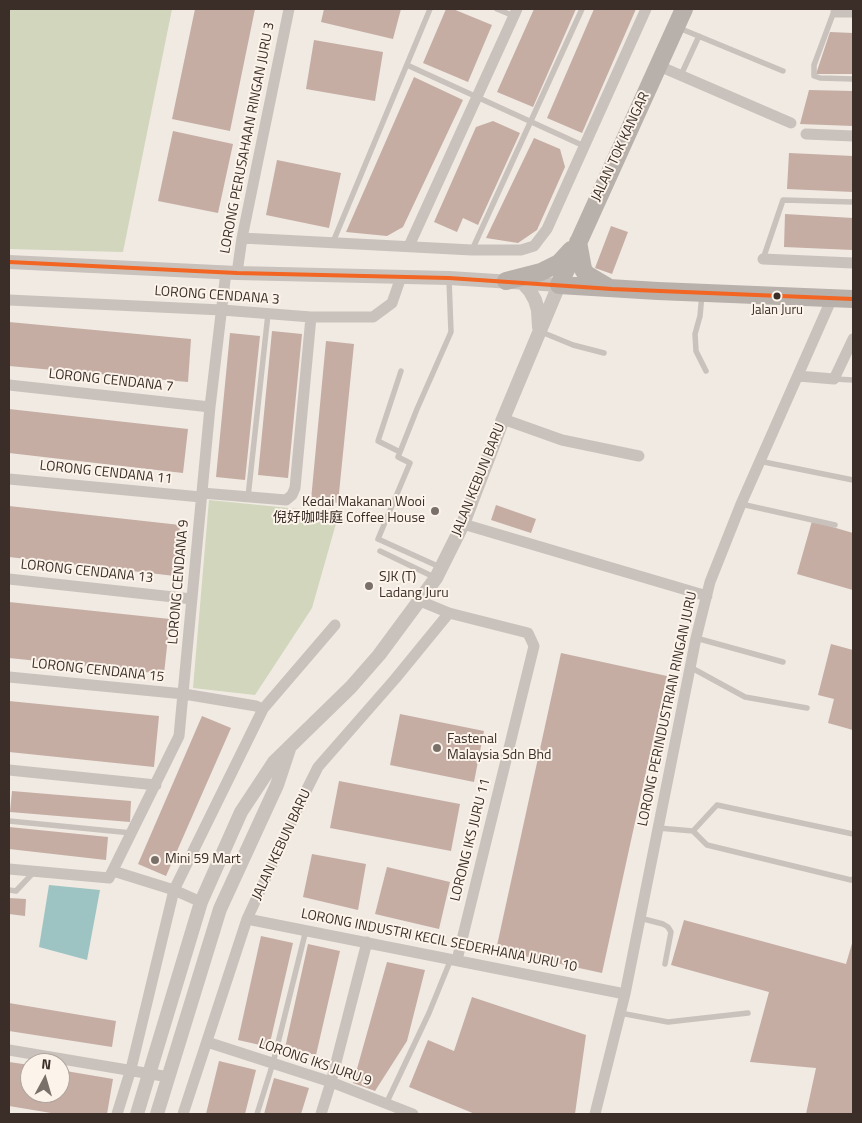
<!DOCTYPE html>
<html>
<head>
<meta charset="utf-8">
<style>
  body { margin:0 }
  #map { position:relative; width:862px; height:1123px; overflow:hidden; background:#f0eae3; font-family:"Titillium Web",sans-serif }
  canvas { display:block }
  .frame { position:absolute; inset:0; border:10px solid #3b2e29; pointer-events:none }
  .north { position:absolute; left:20px; top:1053px; width:50px; height:50px; box-sizing:border-box; background:#fcf4eb; border:1px solid #afa59d; border-radius:50%; rotate:6deg; font-size:14px; font-weight:700; line-height:20px; text-align:center; color:#3b2e29 }
  .north::after { content:''; display:block; margin:auto; width:18px; height:22px; background:#7a706a; clip-path:polygon(50% 0,100% 100%,50% 72%,0 100%) }
</style>
</head>
<body>
<div id="map">
<canvas width="862" height="1123"></canvas>
<div class="frame"></div>
<div class="north">N</div>
</div>
<script>
const c = document.querySelector('canvas').getContext('2d');
c.lineJoin = 'round';
function fillPath(path, color) { c.fillStyle = color; c.fill(path, 'evenodd'); }
const poly = rows => new Path2D(rows.map(r => 'M' + r).join(''));
function trace(path, color, width, dash) { c.strokeStyle = color; c.lineWidth = width; c.lineCap = dash ? 'butt' : 'round'; c.setLineDash(dash || []); c.stroke(path); }
function label(font, color, halo, rows, align = 'center') {
  c.font = font + ' "Titillium Web","Noto Sans SC",sans-serif'; c.lineWidth = 4; c.setLineDash([]); c.textBaseline = 'middle'; c.strokeStyle = halo; c.fillStyle = color; for (const [text, x, y, turn = 0] of rows) {
    c.save(); c.translate(x, y); c.rotate((+turn || 0) * Math.PI / 180); c.textAlign = isNaN(turn) ? turn : align; if (halo) c.strokeText(text, 0, 0); c.fillText(text, 0, 0); c.restore();
  }
}
fillPath(poly([
  [9,9,172,9,123,252,9,249],
  [209,500,339,513,312,608,255,695,193,688]
]), '#d1d6bc');
fillPath(poly([
  [49,885,100,890,87,960,39,947]
]), '#9dc4c3');
fillPath(poly([
  [195,9,255,9,230,131,172,119],
  [324,9,401,9,393,39,321,22],
  [446,9,453,9,492,25,468,82,423,63],
  [534,9,576,9,533,107,497,92],
  [594,9,636,9,582,133,547,118],
  [830,32,853,33,853,74,816,74],
  [314,40,383,52,375,101,306,89],
  [414,77,463,100,403,227,387,236,346,232],
  [809,90,853,91,853,126,800,124],
  [493,121,520,133,478,225,463,218,457,232,434,222,476,127],
  [173,131,233,144,218,213,158,201],
  [534,138,560,149,565,167,537,230,518,243,486,238],
  [789,153,853,156,853,192,787,189],
  [277,160,341,173,329,228,266,215],
  [785,214,853,218,853,250,784,247],
  [611,226,628,232,612,274,595,268],
  [9,322,191,339,188,382,9,366],
  [272,331,302,334,288,478,258,475],
  [230,333,260,336,245,480,216,477],
  [326,341,354,344,338,503,311,500],
  [9,409,188,429,183,473,9,453],
  [496,505,536,519,531,533,491,520],
  [9,506,180,525,175,576,9,557],
  [812,521,853,533,853,590,797,574],
  [9,602,170,619,164,674,9,658],
  [831,644,853,650,853,730,828,723,834,699,818,695],
  [561,653,667,676,602,973,496,950],
  [9,701,159,716,154,767,9,752],
  [400,714,484,731,474,782,390,765],
  [202,716,231,728,166,876,138,864],
  [339,781,460,804,451,851,330,828],
  [12,791,131,801,130,822,10,812],
  [9,827,108,837,106,860,9,849],
  [312,854,366,864,358,910,303,897],
  [387,867,450,882,439,929,375,914],
  [9,898,26,899,25,916,9,914],
  [684,920,846,964,853,940,853,1114,806,1114,816,1068,750,1062,769,992,671,965],
  [261,936,293,943,269,1047,238,1040],
  [308,944,340,951,316,1055,285,1048],
  [387,962,425,970,407,1041,375,1091,353,1083],
  [472,997,586,1035,575,1114,475,1114,409,1087,428,1040,454,1051],
  [9,1003,116,1021,112,1047,9,1031],
  [219,1061,256,1070,245,1114,206,1114],
  [9,1062,30,1065,30,1093,60,1093,60,1070,113,1079,107,1114,57,1114,9,1106],
  [274,1078,309,1088,301,1114,264,1114]
]), '#c5ada3');
trace(poly([
  [497,9,514,16],
  [836,12,833,14,814,65,814,76,820,78,853,79],
  [679,28,783,71],
  [407,65,584,146],
  [681,75,699,36],
  [333,242,430,9],
  [472,250,582,9],
  [763,259,783,200,853,202],
  [702,294,700,316,695,334,696,351,706,371],
  [539,331,573,345,604,353],
  [834,379,853,380],
  [400,452,378,441,401,371],
  [759,461,853,480],
  [248,497,268,314],
  [741,504,835,525],
  [380,551,436,578],
  [442,568,378,539,410,463,398,457,417,409,451,332,449,279],
  [696,638,783,662],
  [690,667,745,697,807,708],
  [9,821,132,833],
  [658,828,693,831],
  [693,831,717,805,853,834],
  [693,831,707,845,851,880,853,879],
  [9,890,16,891,33,873],
  [640,918,663,924,668,927,671,932,665,964],
  [620,1013,668,1022,748,1013],
  [386,1104,429,1013,451,959],
  [257,1114,273,1063,306,930]
]), '#c9c2bc', 5.5);
trace(poly([
  [836,12,853,12],
  [659,66,791,123],
  [806,134,853,136],
  [242,238,472,250,521,250,534,246,547,229,646,9],
  [409,246,517,9],
  [763,259,853,263],
  [237,273,242,238,289,9],
  [9,300,222,310,311,317,373,317,392,303,401,277],
  [798,376,834,379,853,339],
  [9,385,210,407],
  [503,419,562,440,639,456],
  [9,479,201,497],
  [202,493,286,500,292,495,295,488,311,317],
  [463,524,707,596],
  [9,579,192,599],
  [420,601,449,613,528,633,534,646,457,960],
  [9,677,184,694,256,706,263,709],
  [9,770,156,785],
  [9,869,109,878,179,736,210,407,226,272],
  [113,871,174,890,201,902],
  [247,919,625,994],
  [207,1042,331,1082,413,1114],
  [9,1050,169,1077],
  [117,1114,131,1069,174,890,263,709,335,625],
  [183,1114,247,919,304,795,318,767,395,679,449,613],
  [321,1114,331,1082,367,942],
  [595,1114,625,994,696,638,710,582,741,504,832,298]
]), '#c9c2bc', 11);
trace(poly([
  [9,262,237,273,449,278,559,285,503,419,463,524,436,578,379,655,351,687,274,762,241,812,201,902,137,1114],
  [522,282,530,291,535,300,538,310,539,327],
  [157,1114,220,909,277,785,289,749]
]), '#c9c2bc', 14);
trace(poly([
  [684,9,559,285,658,291,853,299],
  [578,242,583,269,586,274,608,287],
  [506,281,541,272,559,263,571,250]
]), '#b8b0ab', 18);
trace(poly([
  [9,262,237,273,449,278,612,289,853,299]
]), '#f26522', 4);
for (const [x, y, r, color] of [
  [777,296,4.5,"#3b2e29"],
  [435,511,5,"#7a706a"],
  [369,586,5,"#7a706a"],
  [437,748,5,"#7a706a"],
  [155,860,5,"#7a706a"]
]) { const dot = new Path2D(); dot.arc(x, y, r, 0, 2 * Math.PI); c.fillStyle = color; c.fill(dot); trace(dot, '#fcf4eb', 2); }
label('13px', '#3b2e29', '#fcf4eb', [
  ["Jalan Juru",777,311]
]);
label('14px', '#3b2e29', '#fcf4eb', [
  ["LORONG PERUSAHAAN RINGAN JURU 3",248,138,-79],
  ["JALAN TOK KANGAR",621,147,-65],
  ["LORONG CENDANA 3",217,296,4],
  ["LORONG CENDANA 7",111,381,6],
  ["LORONG CENDANA 11",106,473,6],
  ["JALAN KEBUN BARU",479,480,-68],
  ["LORONG CENDANA 13",87,572,6],
  ["LORONG CENDANA 9",179,582,-85],
  ["LORONG CENDANA 15",98,671,6],
  ["LORONG PERINDUSTRIAN RINGAN JURU",668,709,-78],
  ["LORONG IKS JURU 11",471,840,-76],
  ["JALAN KEBUN BARU",282,845,-65],
  ["LORONG INDUSTRI KECIL SEDERHANA JURU 10",439,941,11],
  ["LORONG IKS JURU 9",315,1063,19]
]);
label('14px', '#3b2e29', '#fcf4eb', [
  ["Kedai Makanan Wooi",425,503,"right"],
  ["倪好咖啡庭 Coffee House",425,519,"right"],
  ["SJK (T)",379,578],
  ["Ladang Juru",379,594],
  ["Fastenal",447,740],
  ["Malaysia Sdn Bhd",447,756],
  ["Mini 59 Mart",165,860]
], 'left');
</script>
</body>
</html>
